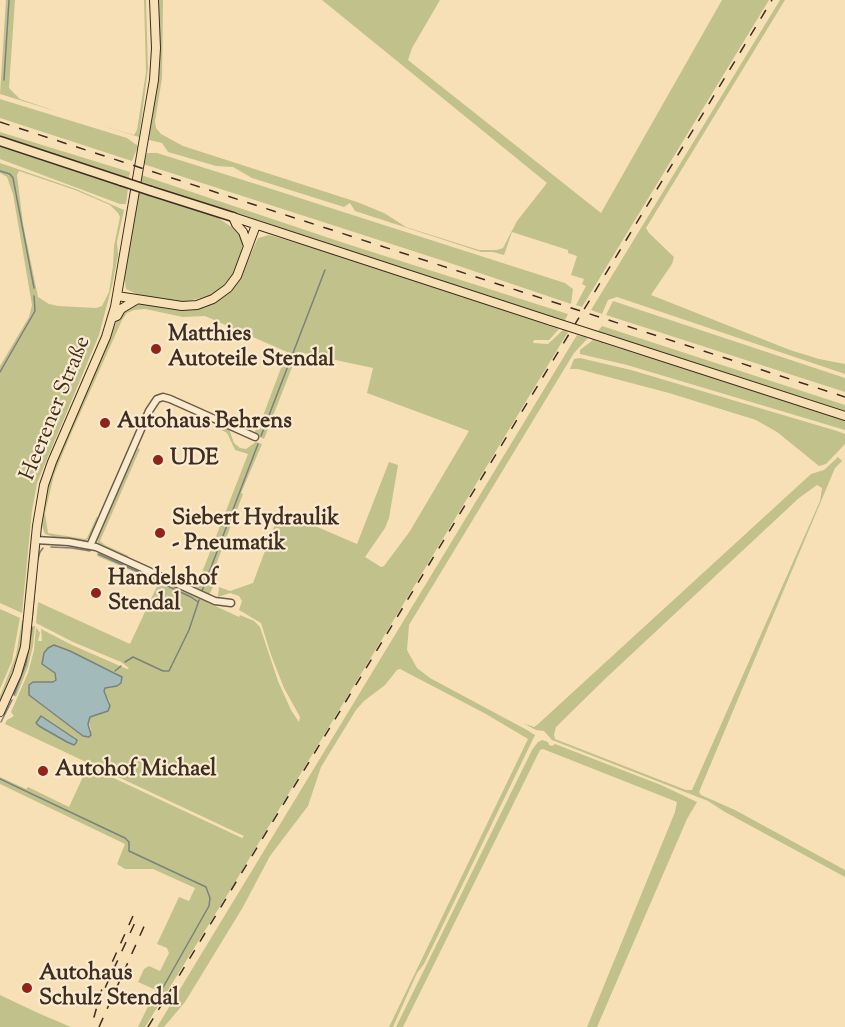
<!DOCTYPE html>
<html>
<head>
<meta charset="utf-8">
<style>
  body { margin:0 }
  canvas { display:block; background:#f8e0b6 }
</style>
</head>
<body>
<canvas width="845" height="1027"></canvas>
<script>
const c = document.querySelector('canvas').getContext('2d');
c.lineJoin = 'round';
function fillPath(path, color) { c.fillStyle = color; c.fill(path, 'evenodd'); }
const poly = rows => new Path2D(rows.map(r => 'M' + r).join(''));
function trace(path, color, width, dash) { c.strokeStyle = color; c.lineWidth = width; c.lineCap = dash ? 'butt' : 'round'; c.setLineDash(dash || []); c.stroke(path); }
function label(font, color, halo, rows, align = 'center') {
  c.font = font + ' "Sorts Mill Goudy",serif'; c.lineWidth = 4.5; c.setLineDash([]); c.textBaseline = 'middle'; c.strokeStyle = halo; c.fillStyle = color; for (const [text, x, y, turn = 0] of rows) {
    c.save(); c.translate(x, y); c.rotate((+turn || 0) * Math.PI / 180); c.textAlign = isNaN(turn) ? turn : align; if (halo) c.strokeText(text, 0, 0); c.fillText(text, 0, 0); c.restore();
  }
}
fillPath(poly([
  [6,0,15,0,9,88,20,99,58,112,0,94],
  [144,0,146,0,148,69,139,137,99,125,134,135,137,130,146,72],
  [156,0,163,0,162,78,155,121,156,128,161,134,183,146,357,202,384,213,406,227,479,250,497,250,503,248,517,221,547,183,322,0,440,0,412,48,408,60,601,213,722,0,769,0,582,307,576,305,586,286,582,284,584,279,571,275,577,256,568,253,568,250,512,232,504,255,493,252,481,252,355,211,350,203,344,207,252,178,233,167,216,166,168,152,162,143,149,140],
  [780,0,785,0,646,228,649,233,674,257,672,264,651,295,790,350,819,359,845,364,845,374,617,297,608,300,602,314,591,310],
  [0,99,127,138,138,146,132,161,0,118],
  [0,132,130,172,129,178,0,137],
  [0,145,128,188,126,204,120,204,0,159],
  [147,153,157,153,259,185,565,283,573,289,571,304,447,262,143,164],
  [0,163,76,189,124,210,117,242,118,255,112,286,99,335,37,483,32,511,22,613,0,603,0,366,29,317,32,305,13,194,7,177,0,173],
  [19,171,75,190,110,205,118,213,120,217,114,246,113,266,109,292,102,306,96,308,58,306,49,304,38,297,23,224,17,175],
  [141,175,347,244,568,314,565,320,545,315,246,216,203,204,140,181],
  [138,192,214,215,240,233,243,243,239,260,233,275,220,289,209,296,183,302,141,296,126,289,124,275],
  [269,235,345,257,559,329,549,340,534,340,533,343,548,344,563,330,568,332,229,892,145,1027,138,1027,156,990,138,982,144,969,149,966,160,971,169,953,167,948,157,944,179,897,189,901,195,888,153,869,125,869,117,864,125,844,0,784,0,777,26,789,28,787,69,807,88,766,242,838,244,836,5,724,7,720,14,716,11,712,28,673,34,650,36,627,40,633,38,641,42,641,41,629,72,645,127,669,129,668,121,662,73,642,36,623,38,602,130,644,158,584,149,578,97,556,100,553,142,572,142,574,148,577,149,575,239,617,240,615,254,621,260,627,278,681,291,710,299,722,300,717,284,688,271,655,261,623,239,610,242,601,239,596,230,593,218,597,219,587,230,591,253,583,280,511,357,544,389,462,398,465,389,518,385,528,365,557,381,567,384,566,410,531,469,431,367,393,373,368,298,352,264,439,254,434,256,429,258,429,287,352,205,316,183,317,145,309,134,310,127,313,122,320,70,436,54,475,45,513,48,533,85,539,87,538,97,516,98,521,91,536,84,542,57,538,45,534,41,523,49,477,110,334,122,312,132,305,144,304,188,310,215,302,228,294,239,280,258,238],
  [70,651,116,673,112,687,105,688,104,691,110,702,103,713,95,714,88,719,91,730,89,737,83,736,45,708,29,685,33,682,53,682,56,680,57,677,55,673,47,666],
  [613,301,845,378,845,392,606,315],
  [602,326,845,405,845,413,613,337,598,331],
  [577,335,588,338,574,353,409,625,407,650,417,668,430,678,527,730,535,735,424,964,417,973,393,1027,389,1027,528,739,486,714,400,669,397,670,385,685,364,701,356,710,321,767,308,806,270,856,243,907,185,1002,164,1027,157,1027],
  [593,340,845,420,845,430,627,365,580,354,580,350],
  [580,358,631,370,837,431,845,434,845,444,826,464,819,466,777,432,756,420,669,393,578,369,570,369,574,359],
  [220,425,229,429,234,443,240,448,246,449,256,442,262,444,241,493,243,494,209,583,214,585,209,595,180,583,181,580,199,586,201,575,248,454,235,450,227,433,218,428],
  [138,448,140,449,100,541,105,545,129,556,126,558,100,546,98,544,97,539],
  [838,457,842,461,835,468,699,792,701,795,735,810,845,870,845,877,725,812,708,801,552,740,544,731,536,730,523,723,534,727,537,725,811,474,824,470],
  [817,485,822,488,820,501,692,790,686,790,555,739,554,735,556,727,606,678,799,498],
  [0,609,20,618,12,661,0,689],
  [22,620,26,623,18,663,0,704,0,696,16,655],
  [31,626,35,626,33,646,28,667,16,697,12,693],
  [542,740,548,742,549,745,552,746,555,744,661,785,697,802,687,819,597,1027,587,1027,675,812,677,802,543,749,540,750,403,1027,396,1027,532,750,538,742],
  [0,995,38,1013,71,1027,0,1027]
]), '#c1c18b');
const water = poly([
  [54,645,70,651,122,677,121,683,117,686,105,688,104,691,110,706,108,711,90,717,88,724,91,735,89,737,83,736,29,695,29,685,33,682,53,682,56,680,55,673,42,664,44,653,48,648,54,645],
  [41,716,77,740,76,743,74,745,67,742,39,726,36,723,41,716]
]);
fillPath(water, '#a3baba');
trace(water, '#7b827d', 1.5);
trace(poly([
  [4,80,9,0],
  [0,171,10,174,13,178,34,288],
  [0,372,35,311,34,296],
  [261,436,325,270],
  [51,547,72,548,90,551],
  [98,554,141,573],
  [148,577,191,597,198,602],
  [202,591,258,444],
  [32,620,37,562,40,552,43,548],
  [125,662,133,657,163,671,169,671,189,630,199,600],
  [115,671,121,666],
  [14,695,26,664,32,628],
  [1,722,12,700],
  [0,779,125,838,129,842,129,851,206,887,210,898,209,906,161,991]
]), '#7b827d', 1.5);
const minor = poly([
  [36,540,69,542,96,547,215,601,231,603],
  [90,546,149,411,157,399,163,397,170,399,255,437]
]);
const major = poly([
  [233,217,551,321],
  [233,217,236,224,243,232,248,246],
  [117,296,182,306,197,305,213,299,228,288,237,276,256,225],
  [112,318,117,316,121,309,136,300],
  [604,338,845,416],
  [0,712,17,674,25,647,37,526,44,485,52,462,106,337,115,307,154,80,156,48,154,0]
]);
const highway = poly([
  [0,141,121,181],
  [151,191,233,217]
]);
trace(minor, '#6c5a46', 9);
trace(major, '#3e2d21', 10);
trace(highway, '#3e2d21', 11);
trace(minor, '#faebd0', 6);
trace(major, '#f8e0b6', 8);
trace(highway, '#f8e0b6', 8);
trace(poly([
  [0,122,845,397],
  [133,916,105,978,94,1017,105,988,137,918],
  [99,1027,146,922],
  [148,1027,772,0]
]), '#3e2d21', 1.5, [10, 10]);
const majorBridge = poly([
  [551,321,604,338]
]);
const highwayBridge = poly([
  [121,181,151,191]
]);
trace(majorBridge, '#3e2d21', 10, []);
trace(highwayBridge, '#3e2d21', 11, []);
trace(majorBridge, '#f8e0b6', 8);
trace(highwayBridge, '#f8e0b6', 8);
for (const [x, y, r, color] of [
  [156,349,6,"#8f2418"],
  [105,423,6,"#8f2418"],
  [158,460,6,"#8f2418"],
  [160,533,6,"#8f2418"],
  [96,593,6,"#8f2418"],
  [43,771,6,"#8f2418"],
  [27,988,6,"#8f2418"]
]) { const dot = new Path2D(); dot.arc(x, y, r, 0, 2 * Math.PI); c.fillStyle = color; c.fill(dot); trace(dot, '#faebd0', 2); }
label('bold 22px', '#3e2d21', '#faebd0', [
  ["Matthies",168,336],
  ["Autoteile Stendal",168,361],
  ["Autohaus Behrens",117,423],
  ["UDE",170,460],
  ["Siebert Hydraulik",172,520],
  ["- Pneumatik",172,545],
  ["Handelshof",108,580],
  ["Stendal",108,605],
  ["Autohof Michael",55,771],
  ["Autohaus",39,975],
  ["Schulz Stendal",39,1000]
], 'left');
label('22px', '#3e2d21', '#faebd0', [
  ["Heerener Straße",57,409,-68]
]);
</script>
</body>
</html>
